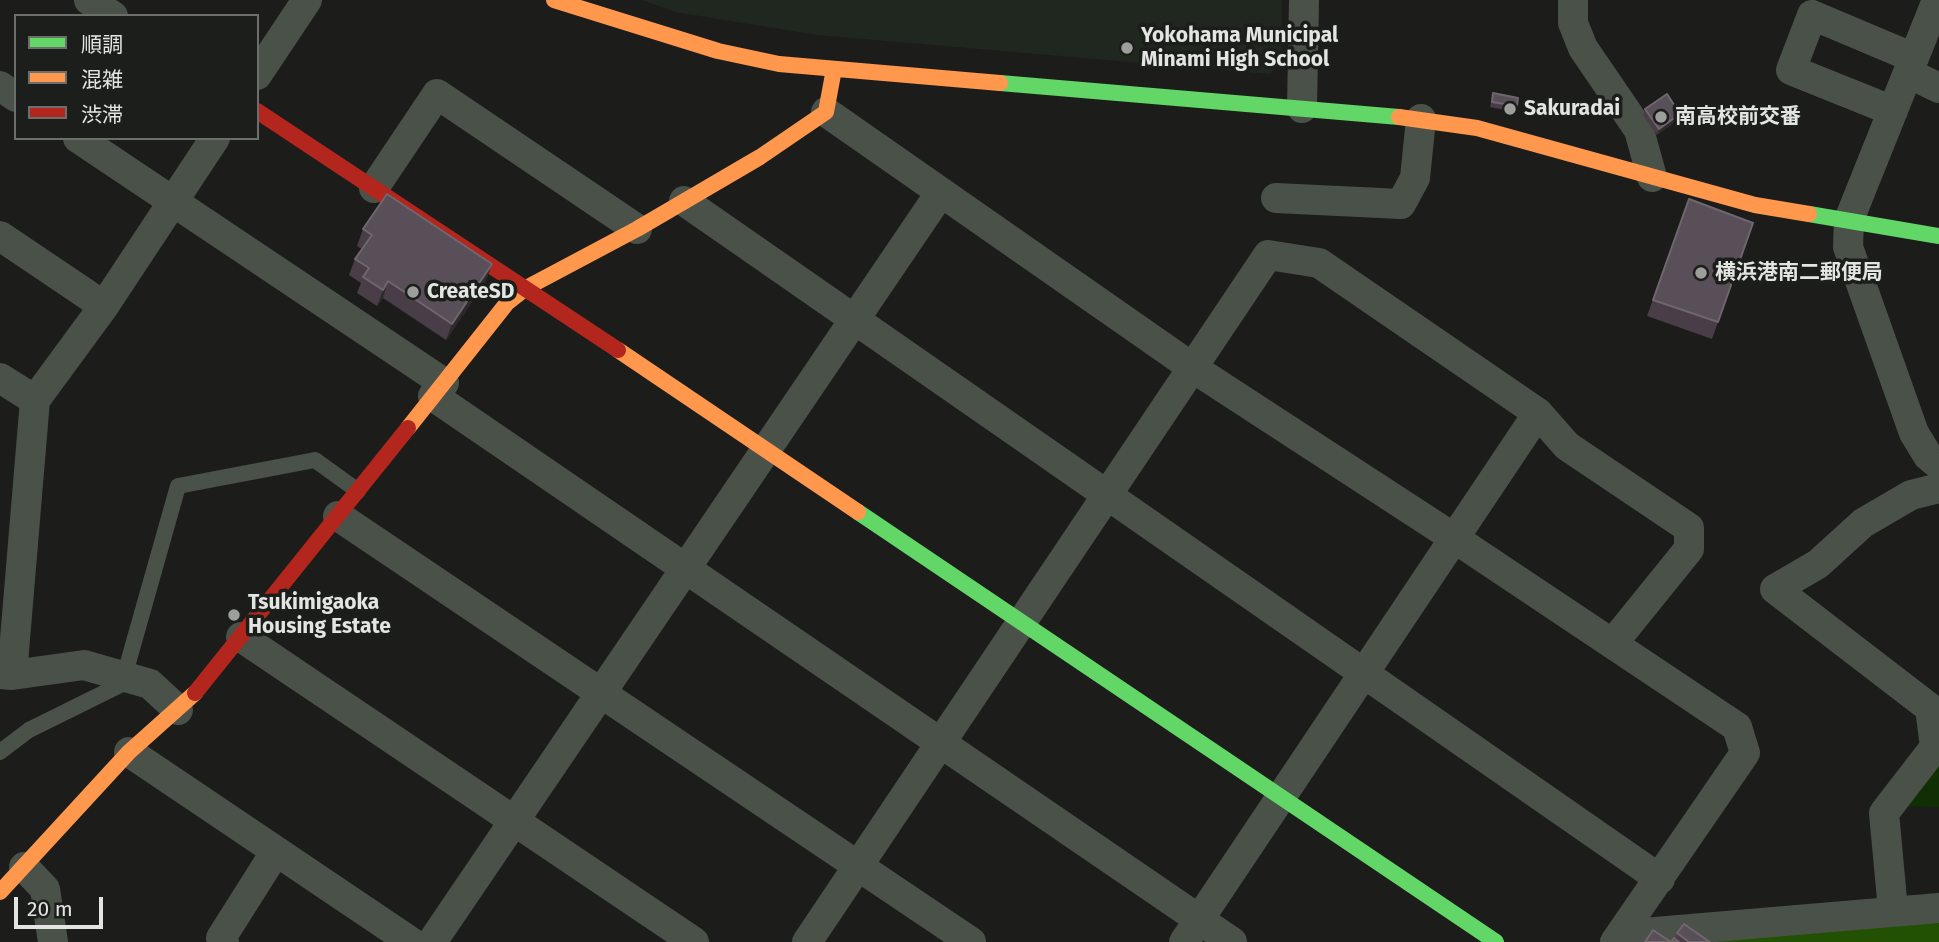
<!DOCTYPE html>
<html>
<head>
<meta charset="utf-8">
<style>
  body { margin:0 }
  #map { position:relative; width:1939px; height:942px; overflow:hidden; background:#1c1d1b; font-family:"Fira Sans","Noto Sans JP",sans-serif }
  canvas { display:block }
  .legend { position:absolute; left:14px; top:14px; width:245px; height:126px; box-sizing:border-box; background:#1b1e1a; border:2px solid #6b6e6a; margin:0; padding:9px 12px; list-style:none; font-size:21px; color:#e3e5e3 }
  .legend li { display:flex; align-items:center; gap:14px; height:35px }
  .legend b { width:35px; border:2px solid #6b6e6a }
  .scale { position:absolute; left:14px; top:897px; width:89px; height:32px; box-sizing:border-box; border:4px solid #e3e5e3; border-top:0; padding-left:9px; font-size:21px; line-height:24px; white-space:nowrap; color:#e3e5e3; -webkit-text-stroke:5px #1b1e1a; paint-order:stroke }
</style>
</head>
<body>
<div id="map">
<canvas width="1939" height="942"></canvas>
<ul class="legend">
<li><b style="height:9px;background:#63d668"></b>順調</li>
<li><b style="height:9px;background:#ff974d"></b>混雑</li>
<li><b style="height:9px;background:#b3261e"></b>渋滞</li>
</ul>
<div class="scale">20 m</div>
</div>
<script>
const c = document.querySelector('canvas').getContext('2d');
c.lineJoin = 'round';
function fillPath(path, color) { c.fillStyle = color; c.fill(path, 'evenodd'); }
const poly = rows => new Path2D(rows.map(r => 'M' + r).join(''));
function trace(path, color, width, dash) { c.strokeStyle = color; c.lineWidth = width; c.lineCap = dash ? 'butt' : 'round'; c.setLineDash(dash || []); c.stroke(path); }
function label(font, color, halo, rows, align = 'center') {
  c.font = font + ' "Fira Sans","Noto Sans JP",sans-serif'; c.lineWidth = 7; c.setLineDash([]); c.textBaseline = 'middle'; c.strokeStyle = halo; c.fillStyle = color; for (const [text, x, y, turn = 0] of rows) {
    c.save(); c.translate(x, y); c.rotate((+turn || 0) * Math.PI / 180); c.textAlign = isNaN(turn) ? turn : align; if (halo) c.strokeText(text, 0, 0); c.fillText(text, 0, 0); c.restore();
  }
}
fillPath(poly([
  [642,0,1282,0,1281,62,1270,74,817,35,675,12]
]), '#20271e');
fillPath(poly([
  [1939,762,1939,807,1906,806]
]), '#102f04');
fillPath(poly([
  [1939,921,1939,942,1684,942]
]), '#235104');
trace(poly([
  [0,752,29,730,122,684,178,486,315,460,358,491]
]), '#4a5148', 16);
trace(poly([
  [89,0,113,16],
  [1573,0,1573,23,1583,48,1639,130,1652,177],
  [1937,0,1849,220,1848,247,1914,433,1928,456,1939,465],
  [1908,73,1939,88],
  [257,75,307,0],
  [0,86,16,97],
  [1302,108,1304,0],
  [1893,111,1791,70,1812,15,1914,58],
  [826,112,1193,368,1454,538,1737,727,1745,753,1615,942],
  [78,138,444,383],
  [374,188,437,94,637,229],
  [1276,198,1401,204,1415,178,1421,119],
  [684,201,1660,879],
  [0,236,104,306],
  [0,378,35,400],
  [433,396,1232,942],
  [338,516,971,942],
  [241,637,694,942],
  [0,674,12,675,84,665,150,684,178,710],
  [12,675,35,400,104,306,215,138],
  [129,752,411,942],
  [24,867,45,889,53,942],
  [1893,910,1884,813,1935,747,1930,708,1775,589,1818,564,1863,523,1911,495,1939,488],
  [1620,935,1939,908],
  [224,942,221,938,276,851],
  [432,942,941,192],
  [807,942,1268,255,1319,263,1538,413,1567,446,1689,528,1689,549,1613,643],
  [1184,942,1538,413]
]), '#4a5148', 30);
trace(poly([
  [1000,83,1399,117],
  [1809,214,1939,236],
  [858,512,1496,942]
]), '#63d668', 16);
trace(poly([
  [554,0,718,51,779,64,1000,83],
  [1399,117,1477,128,1755,205,1809,214],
  [618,350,858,512],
  [408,428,507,303,526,288,637,229,760,157,826,112,834,69],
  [0,892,129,752,195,693]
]), '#ff974d', 16);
trace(poly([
  [257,111,618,350],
  [195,693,408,428]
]), '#b3261e', 16);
fillPath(poly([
  [1493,93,1517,106,1515,112,1490,107],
  [1645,109,1678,120,1657,135,1643,115],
  [1689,199,1753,223,1712,339,1647,316],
  [363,229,486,281,446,340,383,298,377,306,357,293,361,283,349,275,355,259,362,249,357,246],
  [1677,933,1710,942,1671,942,1675,939]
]), '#493d48');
fillPath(poly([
  [1680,114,1678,120,1657,135,1659,129],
  [492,264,486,281,446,340,452,324],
  [388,281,383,298,377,306,383,290]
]), '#30282f');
const building = poly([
  [1493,93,1518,98,1517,106,1492,102,1493,93],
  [1667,94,1680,114,1659,129,1645,109,1667,94],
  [387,194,492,264,452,324,388,281,383,290,363,277,369,268,355,259,372,235,363,229,387,194],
  [1689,199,1753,223,1718,322,1653,300,1689,199],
  [1684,924,1710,942,1689,942,1677,933,1684,924],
  [1653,930,1671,942,1645,942,1653,930],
  [1674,938,1679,942,1671,942,1674,938]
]);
fillPath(building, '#594f58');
trace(building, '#6f666e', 2);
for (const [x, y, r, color] of [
  [1127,48,7,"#9d9f9d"],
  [1510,109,7,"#9d9f9d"],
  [1661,117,7,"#9d9f9d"],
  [1701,273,7,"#9d9f9d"],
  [413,292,7,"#9d9f9d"],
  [234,615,7,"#9d9f9d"]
]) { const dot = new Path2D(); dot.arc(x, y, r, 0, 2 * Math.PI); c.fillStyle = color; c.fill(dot); trace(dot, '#1b1e1a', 2.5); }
label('bold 21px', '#e3e5e3', '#1b1e1a', [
  ["Yokohama Municipal",1141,36],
  ["Minami High School",1141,60],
  ["Sakuradai",1524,109],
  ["南高校前交番",1675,117],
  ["横浜港南二郵便局",1715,273],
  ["CreateSD",427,292],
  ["Tsukimigaoka",248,603],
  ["Housing Estate",248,627]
], 'left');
</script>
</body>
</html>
